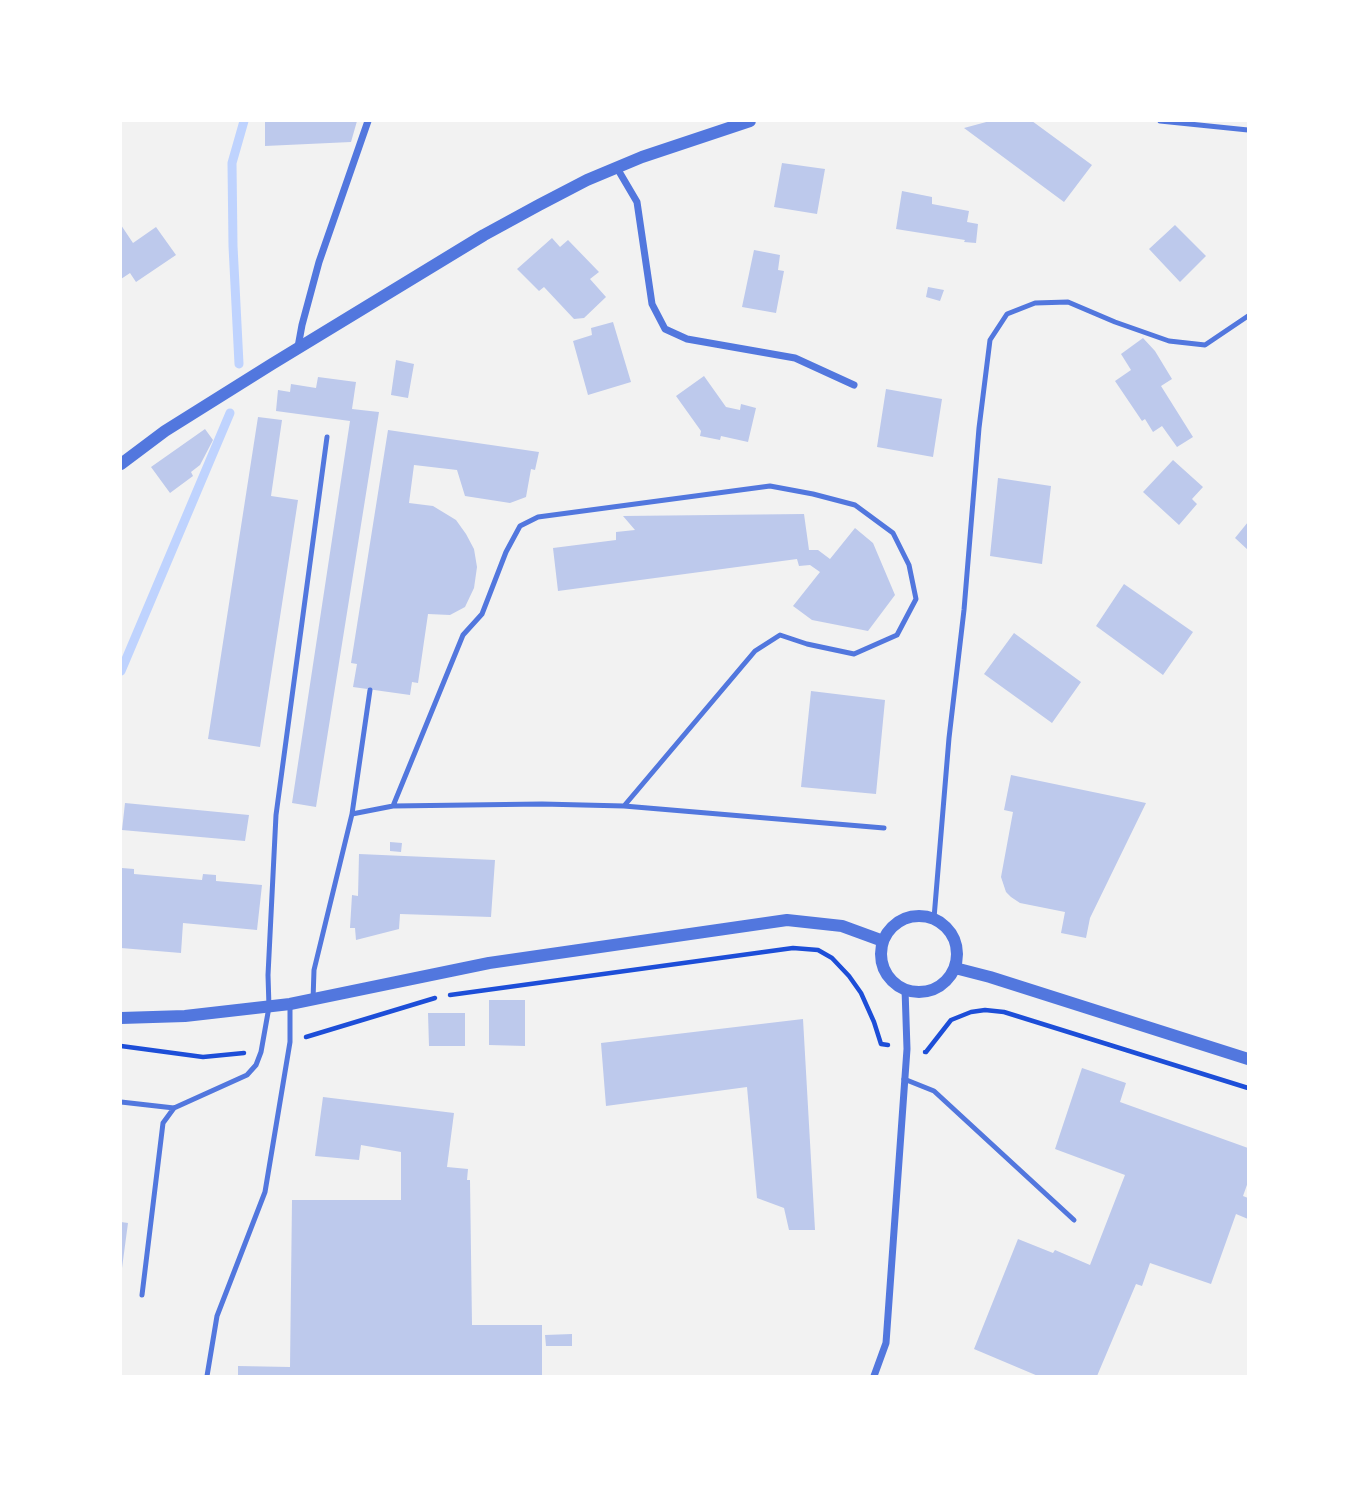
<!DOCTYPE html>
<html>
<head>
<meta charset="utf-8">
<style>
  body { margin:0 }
  #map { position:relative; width:1369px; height:1497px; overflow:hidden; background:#f2f2f2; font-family:Quicksand,sans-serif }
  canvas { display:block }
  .frame { position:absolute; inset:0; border:122px solid #fff; pointer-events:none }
</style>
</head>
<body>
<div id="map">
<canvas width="1369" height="1497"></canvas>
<div class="frame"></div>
</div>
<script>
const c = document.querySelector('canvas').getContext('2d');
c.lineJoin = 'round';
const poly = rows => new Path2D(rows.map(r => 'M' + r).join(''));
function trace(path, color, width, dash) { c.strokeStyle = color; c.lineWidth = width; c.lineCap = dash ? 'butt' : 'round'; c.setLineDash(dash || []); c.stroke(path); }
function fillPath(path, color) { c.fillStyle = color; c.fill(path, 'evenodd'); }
trace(poly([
  [239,364,233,246,232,163,244,121],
  [121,671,230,413]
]), '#bfd3fe', 9);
fillPath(poly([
  [265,121,357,121,351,142,265,146],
  [990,121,1032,121,1092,165,1064,202,964,128],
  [782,163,825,169,817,214,774,207],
  [902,191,932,197,932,204,969,211,967,222,978,224,976,243,964,242,965,240,896,229],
  [121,225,133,243,156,227,176,255,136,282,130,273,121,279],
  [1175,225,1206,256,1180,282,1149,249],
  [552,238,560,247,568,240,599,272,590,279,606,297,584,318,574,319,544,287,539,291,517,269],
  [754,250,780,255,778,270,784,271,776,313,742,307],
  [928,287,944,290,940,301,926,297],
  [613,322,631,382,588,395,573,341,592,335,591,328],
  [1143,338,1155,351,1172,379,1161,386,1193,437,1177,447,1162,426,1153,432,1145,419,1142,421,1115,381,1131,370,1121,354],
  [396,360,414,364,408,398,391,395],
  [704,376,726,407,740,410,741,404,756,408,748,442,721,436,720,440,700,436,701,431,676,396],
  [318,377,356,382,352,409,379,412,316,807,292,803,350,421,276,411,278,390,290,392,291,384,316,388],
  [886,389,942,399,933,457,877,447],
  [258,417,282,420,271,496,298,500,260,747,208,739],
  [205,429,213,440,200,465,191,472,193,476,170,493,151,467],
  [388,430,539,452,535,470,531,469,526,497,510,503,465,496,457,470,414,465,409,503,433,506,456,520,466,534,474,549,477,567,474,588,465,607,450,615,428,614,418,683,412,682,410,695,353,687,357,664,351,663],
  [1173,460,1203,487,1192,499,1197,504,1179,525,1143,492],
  [998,478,1051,486,1042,564,990,556],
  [804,514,809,550,818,550,830,559,855,528,873,543,895,595,868,631,812,620,793,606,820,572,810,565,799,566,797,559,558,591,553,548,616,540,616,532,635,530,623,516],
  [1248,522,1248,550,1235,538],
  [1124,584,1193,632,1163,675,1096,626],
  [1014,633,1081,682,1052,723,984,674],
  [811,691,885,700,876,794,801,787],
  [1011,775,1146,803,1090,918,1086,938,1061,933,1065,912,1020,903,1011,897,1006,892,1001,877,1013,812,1004,810],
  [125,803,249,815,245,841,122,830],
  [390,842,402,843,401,852,390,851],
  [359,854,495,860,491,917,400,914,399,929,356,940,355,928,350,928,352,895,358,896],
  [122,868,134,869,134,874,202,880,203,874,216,875,216,881,262,885,257,930,183,923,181,953,121,948],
  [489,1000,525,1000,525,1046,489,1045],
  [428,1013,465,1013,465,1046,429,1046],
  [803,1019,815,1230,789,1230,784,1208,757,1198,747,1087,606,1106,601,1043],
  [1082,1068,1126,1083,1120,1102,1248,1148,1248,1182,1243,1196,1248,1198,1248,1219,1236,1214,1211,1284,1150,1263,1142,1286,1136,1284,1097,1376,1038,1376,974,1349,1018,1239,1053,1253,1055,1250,1090,1265,1125,1175,1055,1149],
  [323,1097,454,1113,447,1167,468,1169,467,1180,470,1180,472,1325,542,1325,542,1376,238,1376,238,1366,290,1367,292,1200,401,1200,401,1152,361,1145,359,1160,315,1156],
  [121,1222,128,1223,122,1268,121,1268],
  [572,1334,572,1346,546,1346,545,1335]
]), '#bdc9ec');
trace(poly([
  [450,995,793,948,818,950,832,958,849,976,861,993,874,1022,881,1044,888,1045],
  [306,1037,435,998],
  [121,1046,203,1057,244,1053],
  [925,1052,926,1052,951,1020,971,1012,985,1010,1004,1012,1248,1088]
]), '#1d4ed8', 4.5);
trace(poly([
  [1160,121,1248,130],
  [624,806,884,828],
  [352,814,370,690],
  [934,918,949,738,964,610,979,428,990,340,1007,314,1035,303,1068,302,1115,322,1169,341,1205,345,1248,316],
  [313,1000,314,970,352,814,393,806,542,804,624,806,755,651,780,635,807,644,854,654,897,635,916,599,909,565,893,533,855,505,813,494,770,486,538,517,520,526,506,552,482,614,463,635,393,806],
  [904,1079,934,1091,1074,1220],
  [121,1102,174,1108,247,1075,256,1065,261,1052,269,1007,268,975,276,815,327,437],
  [142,1295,163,1123,174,1108],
  [207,1376,217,1316,265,1192,290,1042,290,1004]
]), '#5277de', 5);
trace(poly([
  [617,168,637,202,652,304,665,329,687,339,795,358,854,385],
  [298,347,302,325,319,262,368,121],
  [874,1376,886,1343,907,1049,905,989]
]), '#5277de', 7);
trace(poly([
  [121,464,165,431,272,364,484,235,539,205,587,180,642,157,750,121],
  '881 954a38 38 0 1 1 76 0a38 38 0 1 1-76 0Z',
  [955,968,990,977,1248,1059],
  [121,1018,185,1016,290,1004,489,963,787,920,842,926,883,941]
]), '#5277de', 12);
</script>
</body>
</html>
